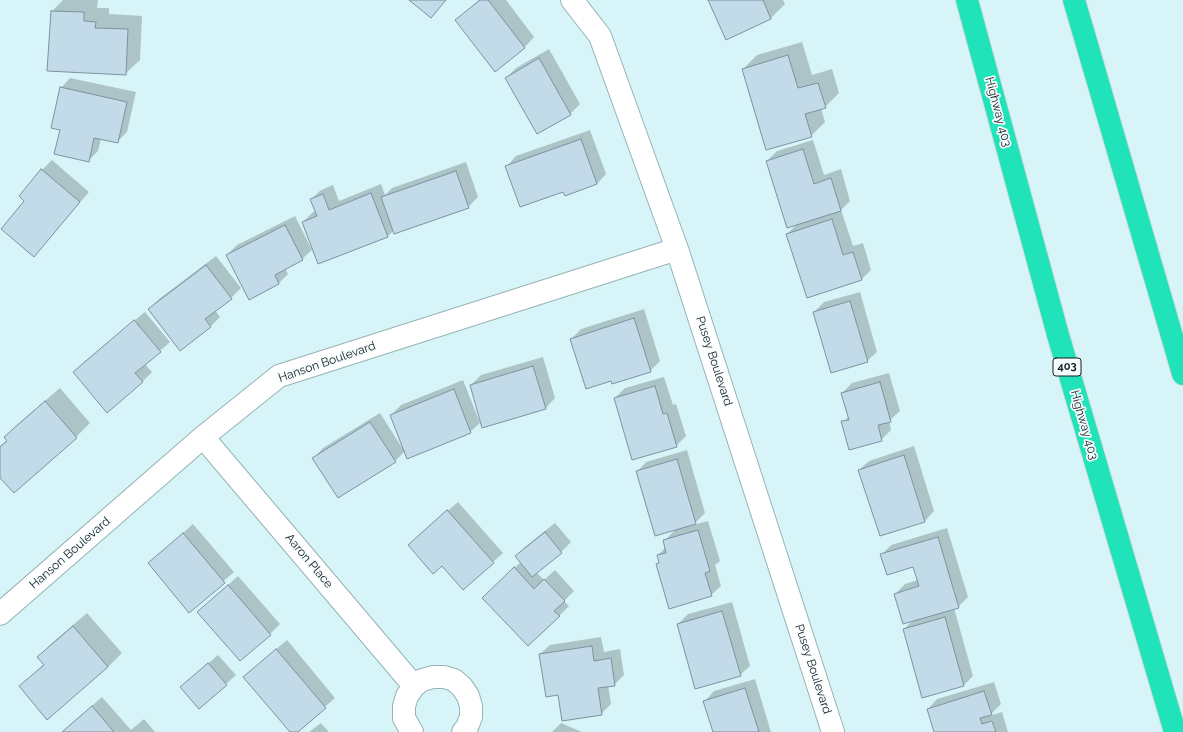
<!DOCTYPE html>
<html>
<head>
<meta charset="utf-8">
<style>
  body { margin:0 }
  canvas { display:block; background:#d7f5f8 }
</style>
</head>
<body>
<canvas width="1183" height="732"></canvas>
<script>
const c = document.querySelector('canvas').getContext('2d');
c.lineJoin = 'round';
function fillPath(path, color) { c.fillStyle = color; c.fill(path, 'evenodd'); }
const poly = rows => new Path2D(rows.map(r => 'M' + r).join(''));
function trace(path, color, width, dash) { c.strokeStyle = color; c.lineWidth = width; c.lineCap = dash ? 'butt' : 'round'; c.setLineDash(dash || []); c.stroke(path); }
function label(font, color, halo, rows, align = 'center') {
  c.font = font + ' Raleway,sans-serif'; c.lineWidth = 3.5; c.setLineDash([]); c.textBaseline = 'middle'; c.strokeStyle = halo; c.fillStyle = color; for (const [text, x, y, turn = 0] of rows) {
    c.save(); c.translate(x, y); c.rotate((+turn || 0) * Math.PI / 180); c.textAlign = isNaN(turn) ? turn : align; if (halo) c.strokeText(text, 0, 0); c.fillText(text, 0, 0); c.restore();
  }
}
fillPath(poly([
  [63,0,98,0,97,8,109,8,109,14,142,16,140,60,125,74,52,11],
  [479,0,506,0,534,37,525,47,495,70,456,20],
  [710,0,783,0,785,4,771,18,727,38],
  [802,42,812,75,832,69,839,93,825,107,821,108,825,122,811,136,743,69,757,55],
  [549,49,580,104,570,114,538,132,506,78,516,68],
  [70,78,136,92,127,132,117,142,101,139,98,151,89,160,61,129,61,88],
  [590,130,606,174,597,184,564,191,507,166,516,156],
  [813,140,824,175,841,169,850,201,841,210,853,246,863,243,871,270,862,279,787,234,797,224,767,161,777,151],
  [52,160,89,192,34,256,26,201,42,170],
  [466,162,478,197,468,207,394,230,388,236,303,222,313,212,316,211,311,199,321,190,333,185,339,201,381,184,385,195,392,188],
  [295,216,312,250,302,259,285,268,288,274,278,284,227,255,237,245],
  [216,256,241,288,231,298,215,310,220,317,210,327,149,309,159,299],
  [860,292,877,352,867,361,814,312,824,302],
  [644,309,660,361,650,371,611,380,571,339,581,329],
  [145,312,170,342,145,364,152,372,142,382,74,372,84,362],
  [543,357,555,398,546,408,483,427,471,385,481,375],
  [889,373,900,411,889,421,891,430,881,440,843,422,849,416,842,393,852,383],
  [664,377,673,405,676,404,686,436,676,446,615,398,625,388],
  [463,380,480,423,470,432,405,451,395,461,314,458,323,448,380,413,403,449,404,449,391,415,401,405],
  [60,388,90,423,76,437,14,492,0,476,0,446,7,440,5,437,19,423],
  [914,446,934,511,925,521,859,470,869,461],
  [687,450,705,513,693,525,708,521,720,561,715,565,721,586,711,595,657,564,660,562,658,555,666,547,664,541,676,529,637,472,646,462],
  [458,502,503,553,493,562,442,565,419,535],
  [555,523,571,542,561,552,536,572,544,580,555,570,574,591,564,601,569,606,559,616,493,588,521,562,516,556,526,546],
  [193,524,234,572,189,611,149,563],
  [947,528,968,597,958,607,954,608,973,676,963,686,904,629,913,620,895,594,905,584,918,580,914,566,882,554,891,545],
  [238,576,280,624,270,634,198,612],
  [732,602,750,666,740,675,678,624,688,614],
  [87,613,122,653,108,667,20,686,44,664,38,657,52,643],
  [601,637,604,652,620,649,624,675,614,685,608,685,611,704,601,714,559,694,540,654,550,645],
  [287,640,335,698,296,732,291,732,254,668],
  [218,655,236,675,226,684,181,687],
  [755,679,771,732,714,732,705,701,714,691],
  [994,682,1001,704,989,716,1002,712,1008,732,939,732,928,709,937,699],
  [102,697,131,730,144,719,155,732,63,732,73,722],
  [321,723,329,732,309,732],
  [561,723,582,732,552,732]
]), '#0003');
const building = poly([
  [409,0,446,0,431,18,409,0],
  [480,0,488,0,525,48,495,72,455,20,480,0],
  [708,0,763,0,771,19,726,40,708,0],
  [51,11,84,12,84,21,96,22,95,28,128,29,126,75,47,71,51,11],
  [788,55,798,88,818,83,826,108,805,114,812,137,766,150,742,69,788,55],
  [539,58,571,115,537,134,505,78,539,58],
  [60,87,127,102,118,143,94,138,89,162,54,154,60,130,51,128,60,87],
  [581,139,597,184,565,196,563,192,520,207,505,166,581,139],
  [803,149,814,184,831,178,841,211,787,228,766,161,803,149],
  [41,169,80,202,34,257,1,229,24,201,19,196,41,169],
  [456,171,469,208,394,234,381,197,456,171],
  [371,193,388,237,318,264,302,222,317,216,310,199,323,194,329,210,371,193],
  [832,219,843,255,853,252,862,280,807,298,786,234,832,219],
  [285,225,303,260,275,275,279,284,249,300,226,255,285,225],
  [206,265,232,299,205,319,211,327,180,351,148,309,206,265],
  [850,301,868,362,831,373,813,312,850,301],
  [634,318,651,372,612,384,611,381,586,389,570,339,634,318],
  [134,320,161,352,135,373,143,382,107,413,73,372,134,320],
  [533,366,546,409,482,428,470,385,533,366],
  [880,382,891,422,878,425,882,441,849,450,841,421,849,420,841,393,880,382],
  [655,386,663,414,667,413,677,447,632,460,614,398,655,386],
  [454,389,471,433,407,459,390,415,454,389],
  [45,401,77,438,14,493,0,478,0,447,7,441,4,437,45,401],
  [370,422,396,462,338,498,312,458,370,422],
  [904,455,925,522,880,536,858,470,904,455],
  [677,459,696,524,655,536,636,471,677,459],
  [447,510,494,563,463,590,442,566,433,574,408,545,447,510],
  [698,530,710,571,705,573,712,596,669,609,656,564,659,563,657,555,666,553,663,540,698,530],
  [545,532,562,553,532,577,515,556,545,532],
  [183,533,225,583,189,613,148,563,183,533],
  [938,537,959,608,903,624,894,594,919,586,913,567,887,575,880,554,938,537],
  [514,567,534,589,544,579,565,601,554,611,560,616,528,646,482,598,514,567],
  [228,585,271,635,240,661,197,612,228,585],
  [722,611,741,676,695,689,677,624,722,611],
  [945,617,964,686,922,698,903,629,945,617],
  [73,626,108,667,47,720,19,686,44,665,37,657,73,626],
  [592,646,594,661,611,658,615,686,598,688,602,715,562,721,558,695,546,697,539,654,592,646],
  [276,649,326,708,298,732,290,732,243,677,276,649],
  [208,663,227,685,199,709,180,687,208,663],
  [745,688,759,732,713,732,703,701,745,688],
  [984,691,992,715,980,718,982,724,992,721,996,732,934,732,927,709,984,691],
  [92,706,114,732,62,732,92,706]
]);
fillPath(building, '#c3dae9');
trace(building, '#7c92a0', 1);
const minor = poly([
  [572,0,600,36,677,249,833,732],
  [203,437,414,686],
  [0,614,203,437,279,376,677,249],
  [412,732,404,718,404,706,407,696,414,686,422,680,433,677,444,677,454,680,462,687,468,696,471,706,471,717,467,727,463,732]
]);
const motorway = poly([
  [967,0,1058,335,1175,732],
  [1074,0,1183,374]
]);
trace(minor, '#96b3b6', 24);
trace(motorway, '#d9dbdb', 24);
trace(minor, '#fff', 22);
trace(motorway, '#21e3b9', 22);
for (const [x, y, w] of [
  [1067,367,28]
]) { const box = new Path2D(); box.roundRect(x - w / 2, y - 9, w, 18, 3); c.fillStyle = '#f7fdfe'; c.fill(box); trace(box, '#141f20', 1); }
label('bold 11px', '#141f20', null, [
  ["403",1067,367]
]);
label('12px', '#141f20', '#f7fdfe', [
  ["Highway 403",998,112,75],
  ["Pusey Boulevard",714,361,72],
  ["Hanson Boulevard",327,362,-19],
  ["Highway 403",1084,425,74],
  ["Hanson Boulevard",70,553,-41],
  ["Aaron Place",309,561,50],
  ["Pusey Boulevard",813,669,72]
]);
</script>
</body>
</html>
